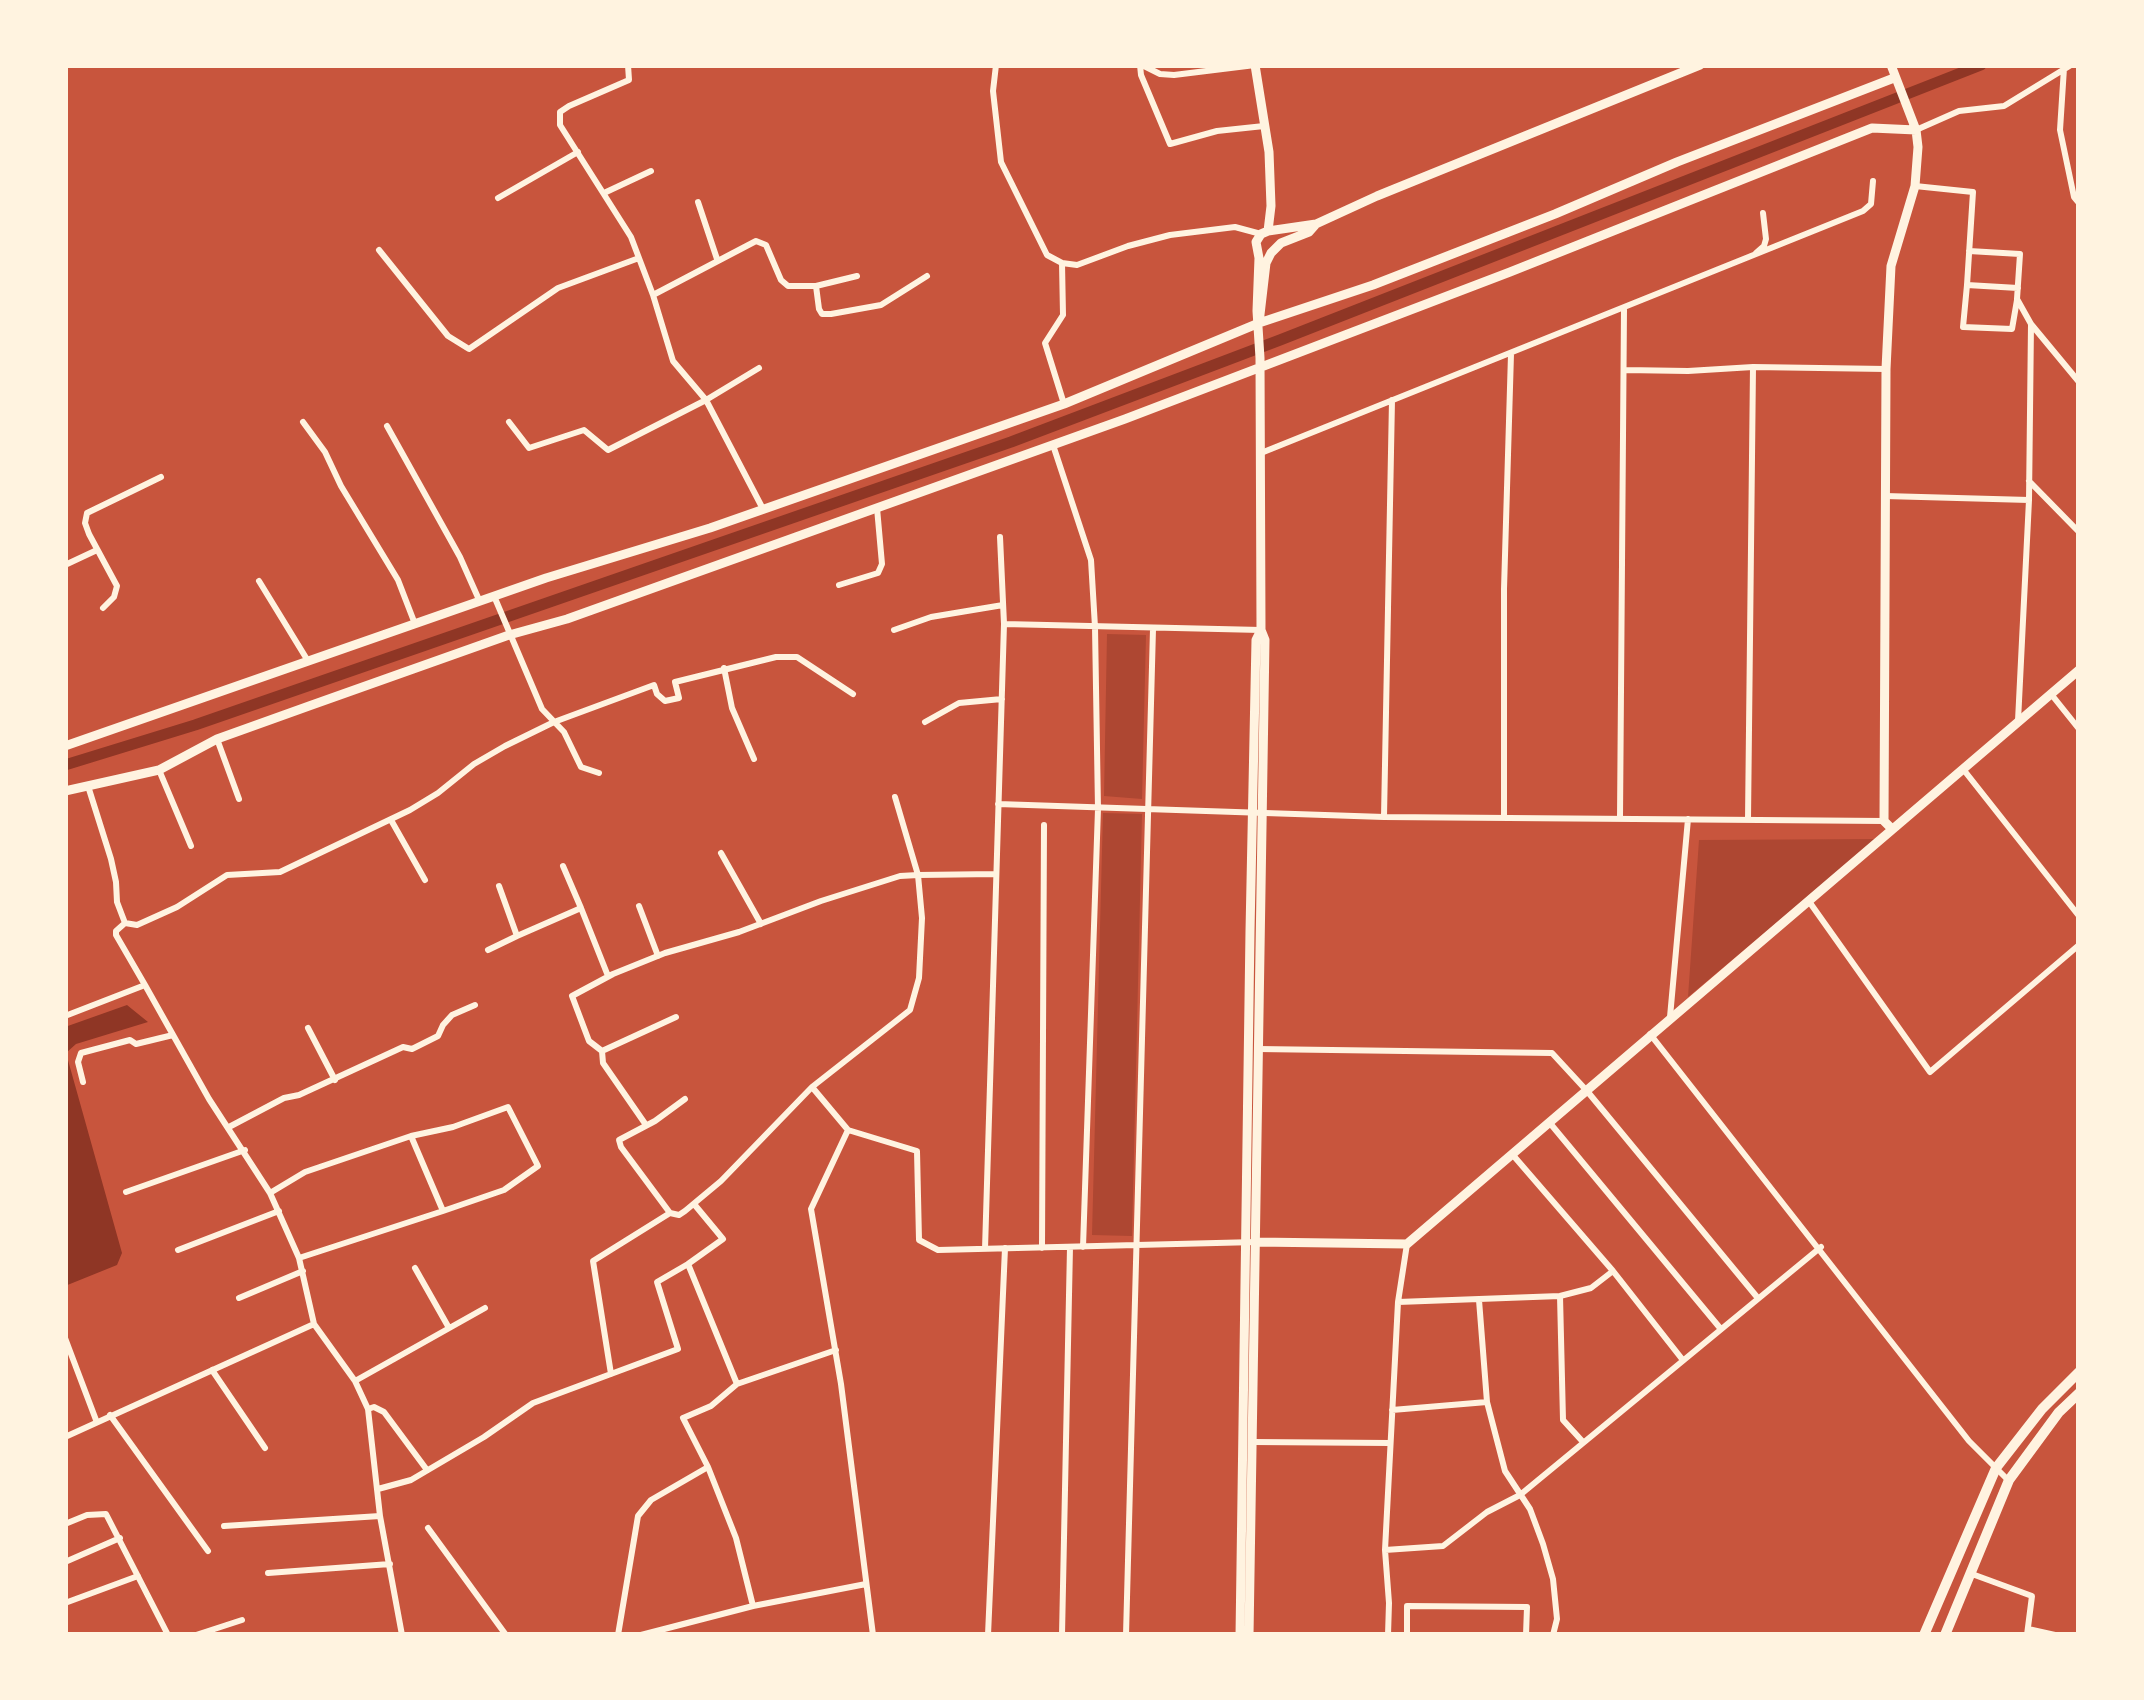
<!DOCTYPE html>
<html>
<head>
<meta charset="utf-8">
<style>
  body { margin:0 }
  #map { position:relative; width:2144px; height:1700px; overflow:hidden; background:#c8553d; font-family:"Space Grotesk",sans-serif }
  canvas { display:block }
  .frame { position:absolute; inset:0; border:68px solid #fff3e0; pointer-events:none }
</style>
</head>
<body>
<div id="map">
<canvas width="2144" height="1700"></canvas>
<div class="frame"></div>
</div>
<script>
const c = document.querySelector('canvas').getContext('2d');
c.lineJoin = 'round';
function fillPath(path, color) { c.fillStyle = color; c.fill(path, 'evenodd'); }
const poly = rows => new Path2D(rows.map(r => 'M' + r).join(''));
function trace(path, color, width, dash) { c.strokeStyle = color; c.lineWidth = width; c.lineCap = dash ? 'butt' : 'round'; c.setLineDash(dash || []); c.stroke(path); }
fillPath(poly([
  [1107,634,1146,635,1142,799,1104,796],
  [1103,813,1142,814,1132,1236,1092,1235],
  [1876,839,1688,997,1699,840]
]), '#ae4732');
fillPath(poly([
  [127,1005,148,1022,76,1044,66,1053,122,1253,117,1265,65,1286,65,1027]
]), '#8f3625');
trace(poly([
  [65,765,195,725,1011,442,1280,340,1981,65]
]), '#8f3625', 11);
trace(poly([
  [628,65,629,80,569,106,560,112,560,125,631,237,653,295,673,361,706,400,763,509],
  [996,65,993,91,1001,162,1047,255,1062,263,1077,265,1128,246,1170,235,1235,227,1261,234],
  [1140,65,1141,75,1170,144,1217,131,1264,126],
  [1142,65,1160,74,1174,75,1255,65],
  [2064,68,2060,130,2074,197,2079,203],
  [1916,130,1959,111,2004,106,2071,65],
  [1915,186,1973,192,1967,285,2018,288],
  [604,193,651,171],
  [498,198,578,152],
  [698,202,717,259],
  [379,250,448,336,469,349,558,288,639,258],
  [1969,251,2020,254,2017,299,2031,324,2079,382],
  [1756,253,1764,246,1766,239,1763,213],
  [1062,263,1063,315,1045,343,1064,404],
  [1967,285,1963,327,2012,329,2017,300],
  [816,286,819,309,822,314,831,314,881,305,927,276],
  [653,295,756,241,766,245,781,280,788,286,816,286,857,276],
  [1625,370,1688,371,1753,367,1886,369],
  [303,422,325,452,341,486,398,580,415,624],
  [509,422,529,448,584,430,608,450,706,400,759,368],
  [387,426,460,557,480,602],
  [1053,445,1091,560,1095,627,1098,809,1083,1247],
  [1261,453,1863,211,1871,204,1873,181],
  [2029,481,2079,532],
  [1885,496,2029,500],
  [65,565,97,550],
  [259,581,308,661],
  [839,585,878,573,882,564,877,508],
  [494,596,542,709,564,732,581,767,599,773],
  [103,608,114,597,117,586,89,534,85,523,87,513,161,477],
  [1004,624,1261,630],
  [894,630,931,617,1003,605],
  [724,668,732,708,754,759],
  [2051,694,2079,729],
  [2018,721,2029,500,2031,324],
  [925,722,959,703,1002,699],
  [217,739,239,799],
  [1963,769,2079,916],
  [159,770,191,846],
  [88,786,111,859,116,882,117,902,125,923,116,931,116,935,145,985],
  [998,804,1384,817,1884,821],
  [1384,817,1392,400],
  [1504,817,1504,589,1511,354],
  [1620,818,1624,309],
  [1748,819,1753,367],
  [391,820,425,880],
  [721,853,761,924],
  [563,866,581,908],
  [499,886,517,936,581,908,608,976],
  [1808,900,1930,1072,2079,945],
  [639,906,658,956],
  [125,923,137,925,177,907,227,875,280,872,410,810,438,793,474,764,505,746,554,722,654,685,657,694,665,701,679,698,675,682,776,657,797,657,853,694],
  [488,950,517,936],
  [65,1016,145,985,209,1099,270,1193,299,1258,314,1324,355,1381,368,1409,380,1516,402,1635],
  [1670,1017,1688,819],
  [308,1028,335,1080],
  [1650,1034,1969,1441,2008,1480],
  [1258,1049,1552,1053,1587,1091,1757,1297],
  [602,1051,589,1041,572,996,613,974,665,953,739,932,821,901,900,876,918,875,895,797],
  [83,1082,78,1062,81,1053,130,1040,136,1044,173,1035],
  [812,1087,848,1130],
  [1549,1122,1720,1328],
  [646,1125,603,1063,602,1051,676,1017],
  [229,1127,284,1098,299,1095,403,1047,412,1049,438,1036,443,1025,452,1015,475,1005],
  [1512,1154,1613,1271,1682,1359],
  [126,1192,245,1150],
  [270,1193,305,1172,411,1136,453,1127,508,1107,538,1166,504,1190,443,1211,411,1136],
  [670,1213,621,1147,619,1140,655,1121,685,1099],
  [1407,1244,1398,1302,1385,1550,1443,1546,1487,1512,1520,1495,1821,1247],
  [1042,1248,1044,825],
  [985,1249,1004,624,1000,537],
  [178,1250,279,1211],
  [299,1258,443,1211],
  [688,1264,723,1239,694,1204],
  [415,1268,449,1328],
  [1560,1296,1563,1420,1583,1442],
  [239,1298,303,1271],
  [1479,1300,1487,1402,1505,1471,1530,1509,1543,1544,1553,1579,1557,1619,1553,1635],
  [1398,1302,1560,1296,1591,1288,1613,1271],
  [65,1338,96,1420],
  [212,1370,265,1448],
  [611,1374,593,1261,670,1213,679,1215,685,1211,721,1181,812,1087,910,1010,919,978,922,918,918,875,996,874],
  [355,1381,485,1308],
  [368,1409,374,1407,384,1412,427,1470],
  [1392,1410,1487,1402],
  [110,1415,208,1551],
  [65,1437,314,1324],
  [1253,1442,1390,1443],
  [378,1489,411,1480,484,1437,533,1403,678,1349,657,1282,688,1264,737,1384],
  [65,1524,87,1515,106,1514,168,1635],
  [224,1526,380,1516],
  [428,1528,506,1635],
  [1385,1550,1389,1603,1388,1635],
  [65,1562,120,1538],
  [268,1573,390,1564],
  [1972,1574,2032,1596,2027,1635],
  [65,1603,138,1576],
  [753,1606,736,1538,708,1467,683,1418,711,1406,737,1384,836,1350],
  [2028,1629,2055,1635],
  [196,1635,242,1620],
  [618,1635,638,1516,651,1500,708,1467],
  [641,1635,753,1606,866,1584],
  [873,1635,841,1384,811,1209,848,1130,917,1151,919,1240,938,1250,1256,1242],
  [988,1635,1005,1248],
  [1062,1635,1070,1247],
  [1126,1635,1153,629],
  [1407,1635,1407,1606,1527,1607,1526,1635]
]), '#fff3e0', 6);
trace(poly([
  [1255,65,1269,152,1271,206,1268,231],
  [1891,65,1916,130,1918,147,1915,186,1891,266,1886,369,1884,821,1892,829],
  [1259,323,1266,263,1271,253,1281,243,1309,232,1316,224,1377,196,1700,65],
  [65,746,546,578,710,528,1064,404,1259,323,1373,285,1555,214,1677,162,1894,78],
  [65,791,159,770,217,739,309,706,509,635,567,619,1125,419,1510,272,1872,128,1916,130],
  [1256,1242,1407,1244,2079,670],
  [1240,1635,1250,931,1256,640,1261,630],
  [1249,1635,1265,640,1261,630,1260,358,1257,311,1259,258,1256,242,1261,234,1268,231,1316,224]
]), '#fff3e0', 9);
trace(poly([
  [1924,1635,1996,1468,2042,1409,2079,1372],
  [1945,1635,2009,1480,2059,1412,2079,1393]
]), '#fff3e0', 10);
</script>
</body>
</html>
